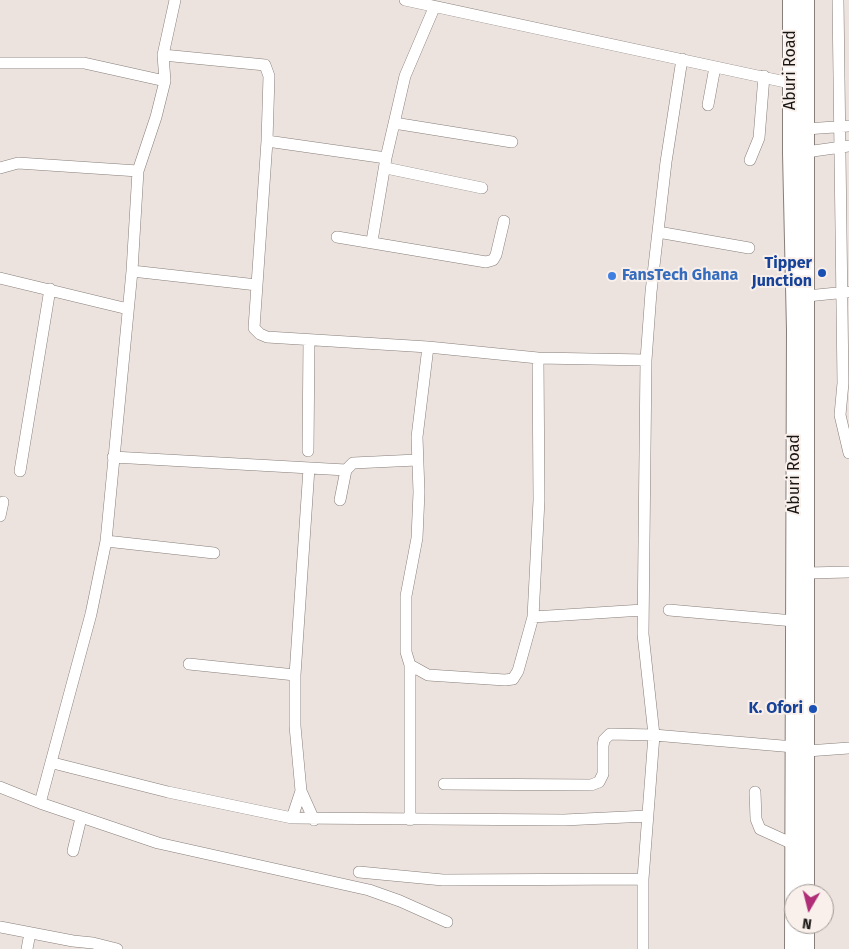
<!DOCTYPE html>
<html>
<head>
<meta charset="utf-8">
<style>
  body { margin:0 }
  #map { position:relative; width:849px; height:949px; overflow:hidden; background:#ece3de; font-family:"Fira Sans",sans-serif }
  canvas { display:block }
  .north { position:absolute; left:784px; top:884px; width:50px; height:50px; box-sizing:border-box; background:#f9f0eb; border:1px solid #9f9995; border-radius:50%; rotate:188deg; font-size:14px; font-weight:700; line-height:20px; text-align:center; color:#191614 }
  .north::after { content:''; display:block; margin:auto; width:18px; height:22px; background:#b02d77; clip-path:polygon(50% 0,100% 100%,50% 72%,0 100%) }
</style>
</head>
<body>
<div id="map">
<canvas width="849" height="949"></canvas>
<div class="north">N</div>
</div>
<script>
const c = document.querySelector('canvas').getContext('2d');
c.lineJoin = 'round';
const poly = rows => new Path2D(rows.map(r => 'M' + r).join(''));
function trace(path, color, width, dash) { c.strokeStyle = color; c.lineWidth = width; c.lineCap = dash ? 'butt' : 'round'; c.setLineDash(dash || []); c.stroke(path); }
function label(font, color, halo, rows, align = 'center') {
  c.font = font + ' "Fira Sans",sans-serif'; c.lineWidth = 4; c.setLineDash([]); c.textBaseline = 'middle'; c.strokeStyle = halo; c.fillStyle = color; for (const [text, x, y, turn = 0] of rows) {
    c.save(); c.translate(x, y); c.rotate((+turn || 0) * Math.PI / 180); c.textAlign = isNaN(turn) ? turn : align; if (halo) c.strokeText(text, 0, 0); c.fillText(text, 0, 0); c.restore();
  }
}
const minor = poly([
  [405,0,790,83],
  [838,0,843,383,840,415,849,453],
  [163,55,265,65,269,76,267,141,254,328,260,334,267,337,428,347,538,358,646,360],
  [0,63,84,63,165,81],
  [708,105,715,67],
  [394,123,512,142],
  [806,129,849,126],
  [267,141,386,158],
  [806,152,849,146],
  [750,160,759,138,764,76],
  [0,168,18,163,138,171],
  [386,168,482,188],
  [658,232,749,248],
  [337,237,486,262,493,260,496,255,504,221],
  [372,241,386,158,405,76,434,8],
  [132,271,257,285],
  [0,278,128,309],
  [807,296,847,292],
  [428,347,417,437,419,492,417,538,406,596,406,652,410,665,428,675,505,680,513,679,518,671,533,617,539,500,538,358],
  [308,451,309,340],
  [113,457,346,470],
  [309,468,295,675,295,726,301,791,314,820],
  [20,471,50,289],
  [340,500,346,470,353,463,417,460],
  [0,516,3,502],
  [106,541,214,553],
  [808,573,849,572],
  [669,610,794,621],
  [533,617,643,610],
  [189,664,295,675],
  [410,665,410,820],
  [807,751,849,748],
  [53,763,168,792,292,818,564,820,647,816],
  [444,784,591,785,599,782,603,774,603,746,604,740,610,734,654,735,794,747],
  [0,787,40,803,158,843,369,890,400,901,447,922],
  [755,792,756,819,760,829,793,844],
  [40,803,91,614,106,541,132,271,138,171,156,117,165,81,163,55,175,0],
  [292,818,301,791],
  [73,851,81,818],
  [359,872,443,880,643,879],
  [0,927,73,941,93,943,117,949],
  [27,949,30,933],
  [643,949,643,879,654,735,643,634,646,360,651,292,666,162,682,59]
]);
const highway = poly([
  [791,0,791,153,795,330,793,949],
  [806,0,806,894],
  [806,949,806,924]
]);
trace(minor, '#877e7a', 12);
trace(highway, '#877e7a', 18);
trace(minor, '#fff', 11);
trace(highway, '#fff', 16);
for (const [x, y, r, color] of [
  [822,273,5,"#1a4fb4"],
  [612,276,5,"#3f7fe0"],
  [813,709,5,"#1a4fb4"]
]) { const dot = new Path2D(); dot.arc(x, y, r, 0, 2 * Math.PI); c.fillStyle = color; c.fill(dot); trace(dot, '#f9f0eb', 2); }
label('16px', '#191614', '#f9f0eb', [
  ["Aburi Road",791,70,-90],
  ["Aburi Road",795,474,-90]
]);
label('bold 16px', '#164399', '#f9f0eb', [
  ["Tipper",812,264],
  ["Junction",812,282],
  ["K. Ofori",803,709]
], 'right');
label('bold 16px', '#366cbe', '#f9f0eb', [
  ["FansTech Ghana",622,276]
], 'left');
</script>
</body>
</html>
